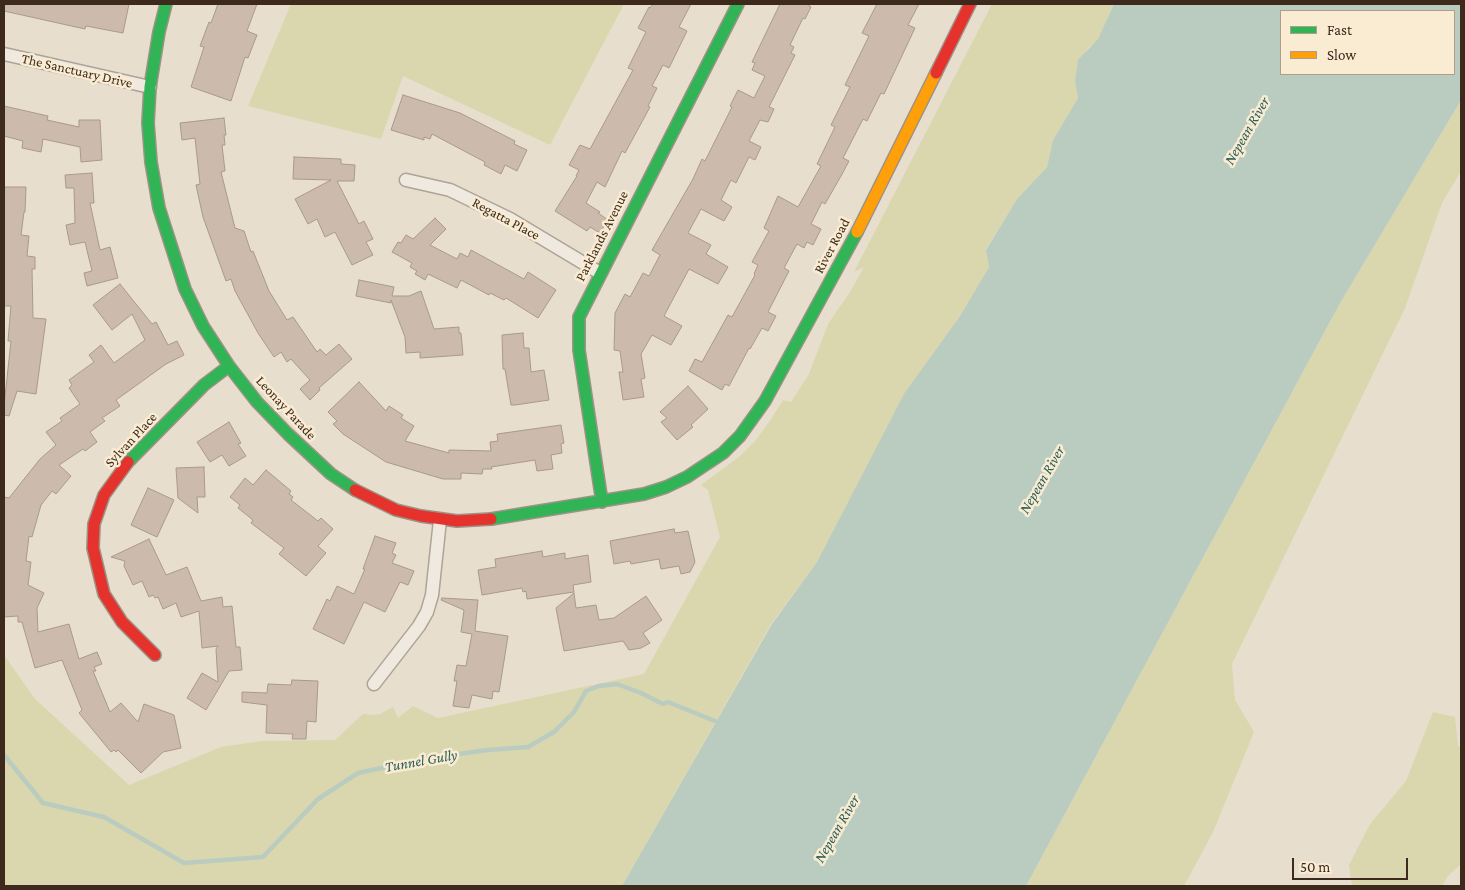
<!DOCTYPE html>
<html>
<head>
<meta charset="utf-8">
<style>
  body { margin:0 }
  #map { position:relative; width:1465px; height:890px; overflow:hidden; background:#e7decd; font-family:"Crimson Pro",serif }
  canvas { display:block }
  .frame { position:absolute; inset:0; border:5px solid #3d2a1d; pointer-events:none }
  .legend { position:absolute; left:1280px; top:10px; width:175px; height:65px; box-sizing:border-box; background:#f9ecd3; border:1px solid #ae9e8a; margin:0; padding:6px 9px; list-style:none; font-size:15px; color:#3d2a1d }
  .legend li { display:flex; align-items:center; gap:10px; height:25px }
  .legend b { width:25px; border:1px solid #ae9e8a }
  .scale { position:absolute; left:1292px; top:858px; width:116px; height:22px; box-sizing:border-box; border:2px solid #3d2a1d; border-top:0; padding-left:6px; font-size:15px; line-height:18px; white-space:nowrap; color:#3d2a1d; -webkit-text-stroke:4px #f9ecd3; paint-order:stroke }
</style>
</head>
<body>
<div id="map">
<canvas width="1465" height="890"></canvas>
<div class="frame"></div>
<ul class="legend">
<li><b style="height:6px;background:#30b455"></b>Fast</li>
<li><b style="height:6px;background:#ff9f0a"></b>Slow</li>
</ul>
<div class="scale">50 m</div>
</div>
<script>
const c = document.querySelector('canvas').getContext('2d');
c.lineJoin = 'round';
function fillPath(path, color) { c.fillStyle = color; c.fill(path, 'evenodd'); }
const poly = rows => new Path2D(rows.map(r => 'M' + r).join(''));
function trace(path, color, width, dash) { c.strokeStyle = color; c.lineWidth = width; c.lineCap = dash ? 'butt' : 'round'; c.setLineDash(dash || []); c.stroke(path); }
function label(font, color, halo, rows, align = 'center') {
  c.font = font + ' "Crimson Pro",serif'; c.lineWidth = 5; c.setLineDash([]); c.textBaseline = 'middle'; c.strokeStyle = halo; c.fillStyle = color; for (const [text, x, y, turn = 0] of rows) {
    c.save(); c.translate(x, y); c.rotate((+turn || 0) * Math.PI / 180); c.textAlign = isNaN(turn) ? turn : align; if (halo) c.strokeText(text, 0, 0); c.fillText(text, 0, 0); c.restore();
  }
}
fillPath(poly([
  [291,4,624,4,550,145,403,76,381,139,248,106],
  [992,4,1114,4,1098,40,1086,50,1075,81,1078,98,1053,140,1047,167,1017,199,986,249,989,267,960,316,904,395,817,562,771,624,622,886,4,886,4,655,35,699,129,785,221,747,261,741,335,740,363,714,372,715,380,714,393,707,398,718,413,706,438,718,644,674,720,537,708,490,701,485,740,456,756,440,771,419,783,400,791,402,809,374,828,324,850,292,864,267,854,272],
  [1461,100,1461,171,1442,203,1405,308,1232,664,1235,700,1254,732,1213,832,1184,886,1026,886,1339,305],
  [1433,712,1455,717,1458,746,1461,747,1461,864,1447,877,1442,886,1352,886,1349,865,1370,824,1406,781]
]), '#dad7ae');
fillPath(poly([
  [1114,4,1461,4,1461,100,1339,305,1026,886,622,886,772,624,817,562,904,394,960,316,989,267,986,250,1017,199,1047,167,1053,140,1078,98,1075,81,1078,60,1098,39],
  [1281,11,1454,11,1454,74,1281,74]
]), '#b9ccbf');
trace(poly([
  [4,755,43,803,104,817,184,863,263,857,318,799,358,773,429,758,488,750,528,747,554,732,574,712,586,691,599,686,617,684,641,693,663,704,668,702,720,723]
]), '#b9ccbf', 4.5);
const building = poly([
  [4,4,129,4,123,33,86,26,85,29,4,11,4,4],
  [218,4,257,4,247,31,257,35,248,58,245,57,231,101,191,87,204,47,200,46,209,22,211,23,218,4],
  [653,4,691,4,679,27,687,31,669,68,663,65,652,86,657,88,648,106,650,107,625,153,622,151,605,187,597,182,586,203,600,212,598,213,608,220,600,233,590,227,587,231,555,211,577,176,576,176,579,170,569,165,580,145,590,149,633,70,628,68,646,32,638,28,649,7,650,8,653,4],
  [780,4,810,4,809,6,811,7,805,19,803,18,790,45,794,47,791,53,795,55,769,107,774,109,768,122,760,120,749,141,761,147,755,160,749,157,736,183,731,180,721,200,732,207,724,221,701,209,688,233,711,245,706,254,728,267,718,284,689,269,664,316,682,326,671,345,652,335,641,354,645,378,641,379,644,397,623,400,619,372,623,372,620,351,614,350,615,313,625,294,630,297,643,273,649,276,660,255,652,250,693,179,702,159,705,161,732,107,730,106,738,90,754,98,765,76,752,70,755,63,752,62,780,4],
  [877,4,919,4,908,25,915,28,884,94,881,93,867,121,863,119,843,158,849,161,841,176,825,204,822,202,811,224,821,229,813,245,807,242,804,248,797,244,784,268,789,271,768,312,776,316,768,331,762,328,750,349,749,348,729,386,725,384,722,390,689,371,695,359,702,362,728,315,732,317,755,275,754,274,758,265,752,262,769,231,764,228,778,196,798,207,821,166,817,164,835,127,831,125,850,87,845,85,869,36,862,33,877,4],
  [403,95,460,113,515,141,514,144,527,150,517,171,505,165,501,174,484,165,485,162,432,134,430,139,424,137,424,140,391,130,403,95],
  [4,106,48,116,47,120,79,127,79,120,100,120,102,160,81,162,80,147,43,139,41,152,22,148,23,141,4,136,4,106],
  [224,118,226,135,224,135,225,145,222,145,225,171,221,172,235,228,244,231,251,252,253,251,269,291,287,320,293,317,317,352,320,349,326,355,339,344,352,359,319,388,320,390,310,400,300,389,310,380,291,359,287,362,281,352,274,357,258,333,235,291,231,279,226,281,203,217,196,185,200,184,195,138,182,140,180,123,224,118],
  [294,157,341,159,341,164,355,165,354,181,337,181,359,224,364,221,373,239,366,242,373,255,352,265,335,232,325,237,317,219,308,224,295,199,331,180,293,179,294,157],
  [92,173,94,203,90,203,100,250,110,247,118,278,87,286,84,273,92,271,85,242,70,245,66,225,75,223,74,188,66,188,65,175,92,173],
  [4,187,26,187,25,212,24,212,21,235,29,236,27,256,35,257,35,269,32,269,33,318,46,319,36,394,17,391,9,416,4,415,4,406,11,341,8,341,11,306,4,306,4,187],
  [435,218,446,229,430,245,457,259,460,253,468,257,471,250,524,279,528,272,556,290,538,318,506,298,504,300,490,293,489,295,461,280,457,288,428,274,425,280,415,274,417,271,410,267,412,263,392,252,398,242,401,243,406,235,413,239,435,218],
  [359,280,394,287,392,296,409,296,421,291,434,329,459,327,459,333,461,333,463,355,420,358,420,352,406,353,405,337,391,300,391,303,356,296,359,280],
  [120,284,152,324,156,322,168,345,177,341,184,355,166,364,116,400,120,406,102,418,105,421,90,432,97,442,85,451,83,449,59,465,71,476,56,494,52,491,41,505,32,537,29,536,26,561,31,562,28,585,44,593,37,608,38,632,69,624,79,659,97,652,102,664,94,667,96,671,93,671,110,712,121,703,138,722,144,704,174,715,181,748,163,752,141,773,118,750,116,752,114,750,111,752,79,713,82,710,62,660,35,668,22,622,18,622,18,616,4,617,4,497,9,498,40,459,56,445,46,432,62,421,60,418,80,404,69,388,72,385,69,380,94,362,89,355,101,345,114,363,145,340,132,314,112,330,93,305,120,284],
  [523,333,524,348,529,348,531,372,544,370,549,400,515,405,511,405,505,369,503,369,502,335,523,333],
  [359,382,386,411,389,406,403,415,401,418,414,426,405,441,449,453,449,450,491,451,490,442,498,441,497,434,561,425,564,443,561,444,562,453,551,455,553,469,537,471,535,460,491,467,492,469,483,469,482,474,461,473,461,479,443,479,386,462,343,434,333,424,337,421,328,412,359,382],
  [688,386,708,409,691,425,693,427,677,440,661,422,667,418,660,412,688,386],
  [229,422,241,443,238,444,246,456,229,466,222,455,210,462,197,442,229,422],
  [204,467,205,497,197,497,198,513,178,498,176,468,204,467],
  [266,470,291,491,289,494,293,497,291,500,318,521,321,518,333,529,318,546,326,553,306,576,279,554,284,548,251,523,253,520,238,508,240,505,230,497,245,478,253,485,266,470],
  [148,488,174,500,157,537,131,525,148,488],
  [674,529,675,533,688,531,695,562,690,572,681,574,679,566,661,569,659,559,631,564,630,561,614,564,610,541,674,529],
  [375,536,396,543,392,553,396,555,392,563,414,571,408,585,400,582,385,612,364,602,344,644,313,629,327,599,330,601,337,586,354,594,365,569,363,569,375,536],
  [149,539,166,575,187,567,201,601,222,597,223,607,232,606,236,647,240,647,242,670,229,671,206,710,187,698,202,673,218,682,216,649,218,646,202,648,199,611,181,617,176,603,163,609,158,597,155,598,153,595,149,597,142,581,133,585,124,566,125,561,111,557,149,539],
  [542,551,543,557,565,553,565,559,588,555,591,582,573,585,574,592,527,599,526,591,523,592,522,588,482,595,478,570,496,567,495,559,542,551],
  [574,593,576,608,596,605,599,620,614,618,646,596,662,620,643,633,650,643,641,648,629,650,623,641,564,651,556,608,574,593],
  [442,598,478,600,475,631,508,636,499,692,493,691,492,699,472,695,469,708,453,706,457,681,454,681,457,665,466,666,472,634,461,632,464,610,441,600,442,598],
  [292,680,318,681,316,722,307,721,306,739,292,739,293,734,266,733,267,705,242,702,242,692,267,693,268,684,291,685,292,680]
]);
fillPath(building, '#ccbbad');
trace(building, '#a8998c', 1);
const street = poly([
  [4,54,150,87],
  [406,180,450,190,510,219,600,273],
  [374,684,419,626,427,612,432,595,440,520]
]);
const fast = poly([
  [166,4,159,32,150,87,148,123,151,162,159,208,185,289,203,326,229,366,257,402,288,434,331,474,355,490],
  [128,462,204,385,229,366],
  [602,502,579,350,579,317,738,4],
  [491,519,644,494,666,487,687,477,723,453,740,436,765,401,857,232]
]);
const slow = poly([
  [857,232,936,73]
]);
const jam = poly([
  [936,73,970,4],
  [128,462,104,495,94,524,93,548,104,594,122,622,155,655],
  [355,490,396,510,421,516,457,521,491,519]
]);
trace(street, '#ada396', 15);
trace(fast, '#9c9286', 14);
trace(slow, '#9c9286', 14);
trace(jam, '#9c9286', 14);
trace(street, '#efe9e0', 12);
trace(fast, '#30b455', 11);
trace(slow, '#ff9f0a', 11);
trace(jam, '#e5322d', 11);
label('14px', '#3d2a1d', '#f9ecd3', [
  ["The Sanctuary Drive",77,71,13],
  ["Regatta Place",506,219,28],
  ["Parklands Avenue",602,236,-63],
  ["River Road",832,246,-62],
  ["Leonay Parade",286,408,47],
  ["Sylvan Place",131,440,-47]
]);
label('italic 15px', '#2a5e58', '#f9ecd3', [
  ["Nepean River",1247,131,-60],
  ["Nepean River",1042,480,-60],
  ["Tunnel Gully",421,761,-10],
  ["Nepean River",837,829,-60]
]);
</script>
</body>
</html>
